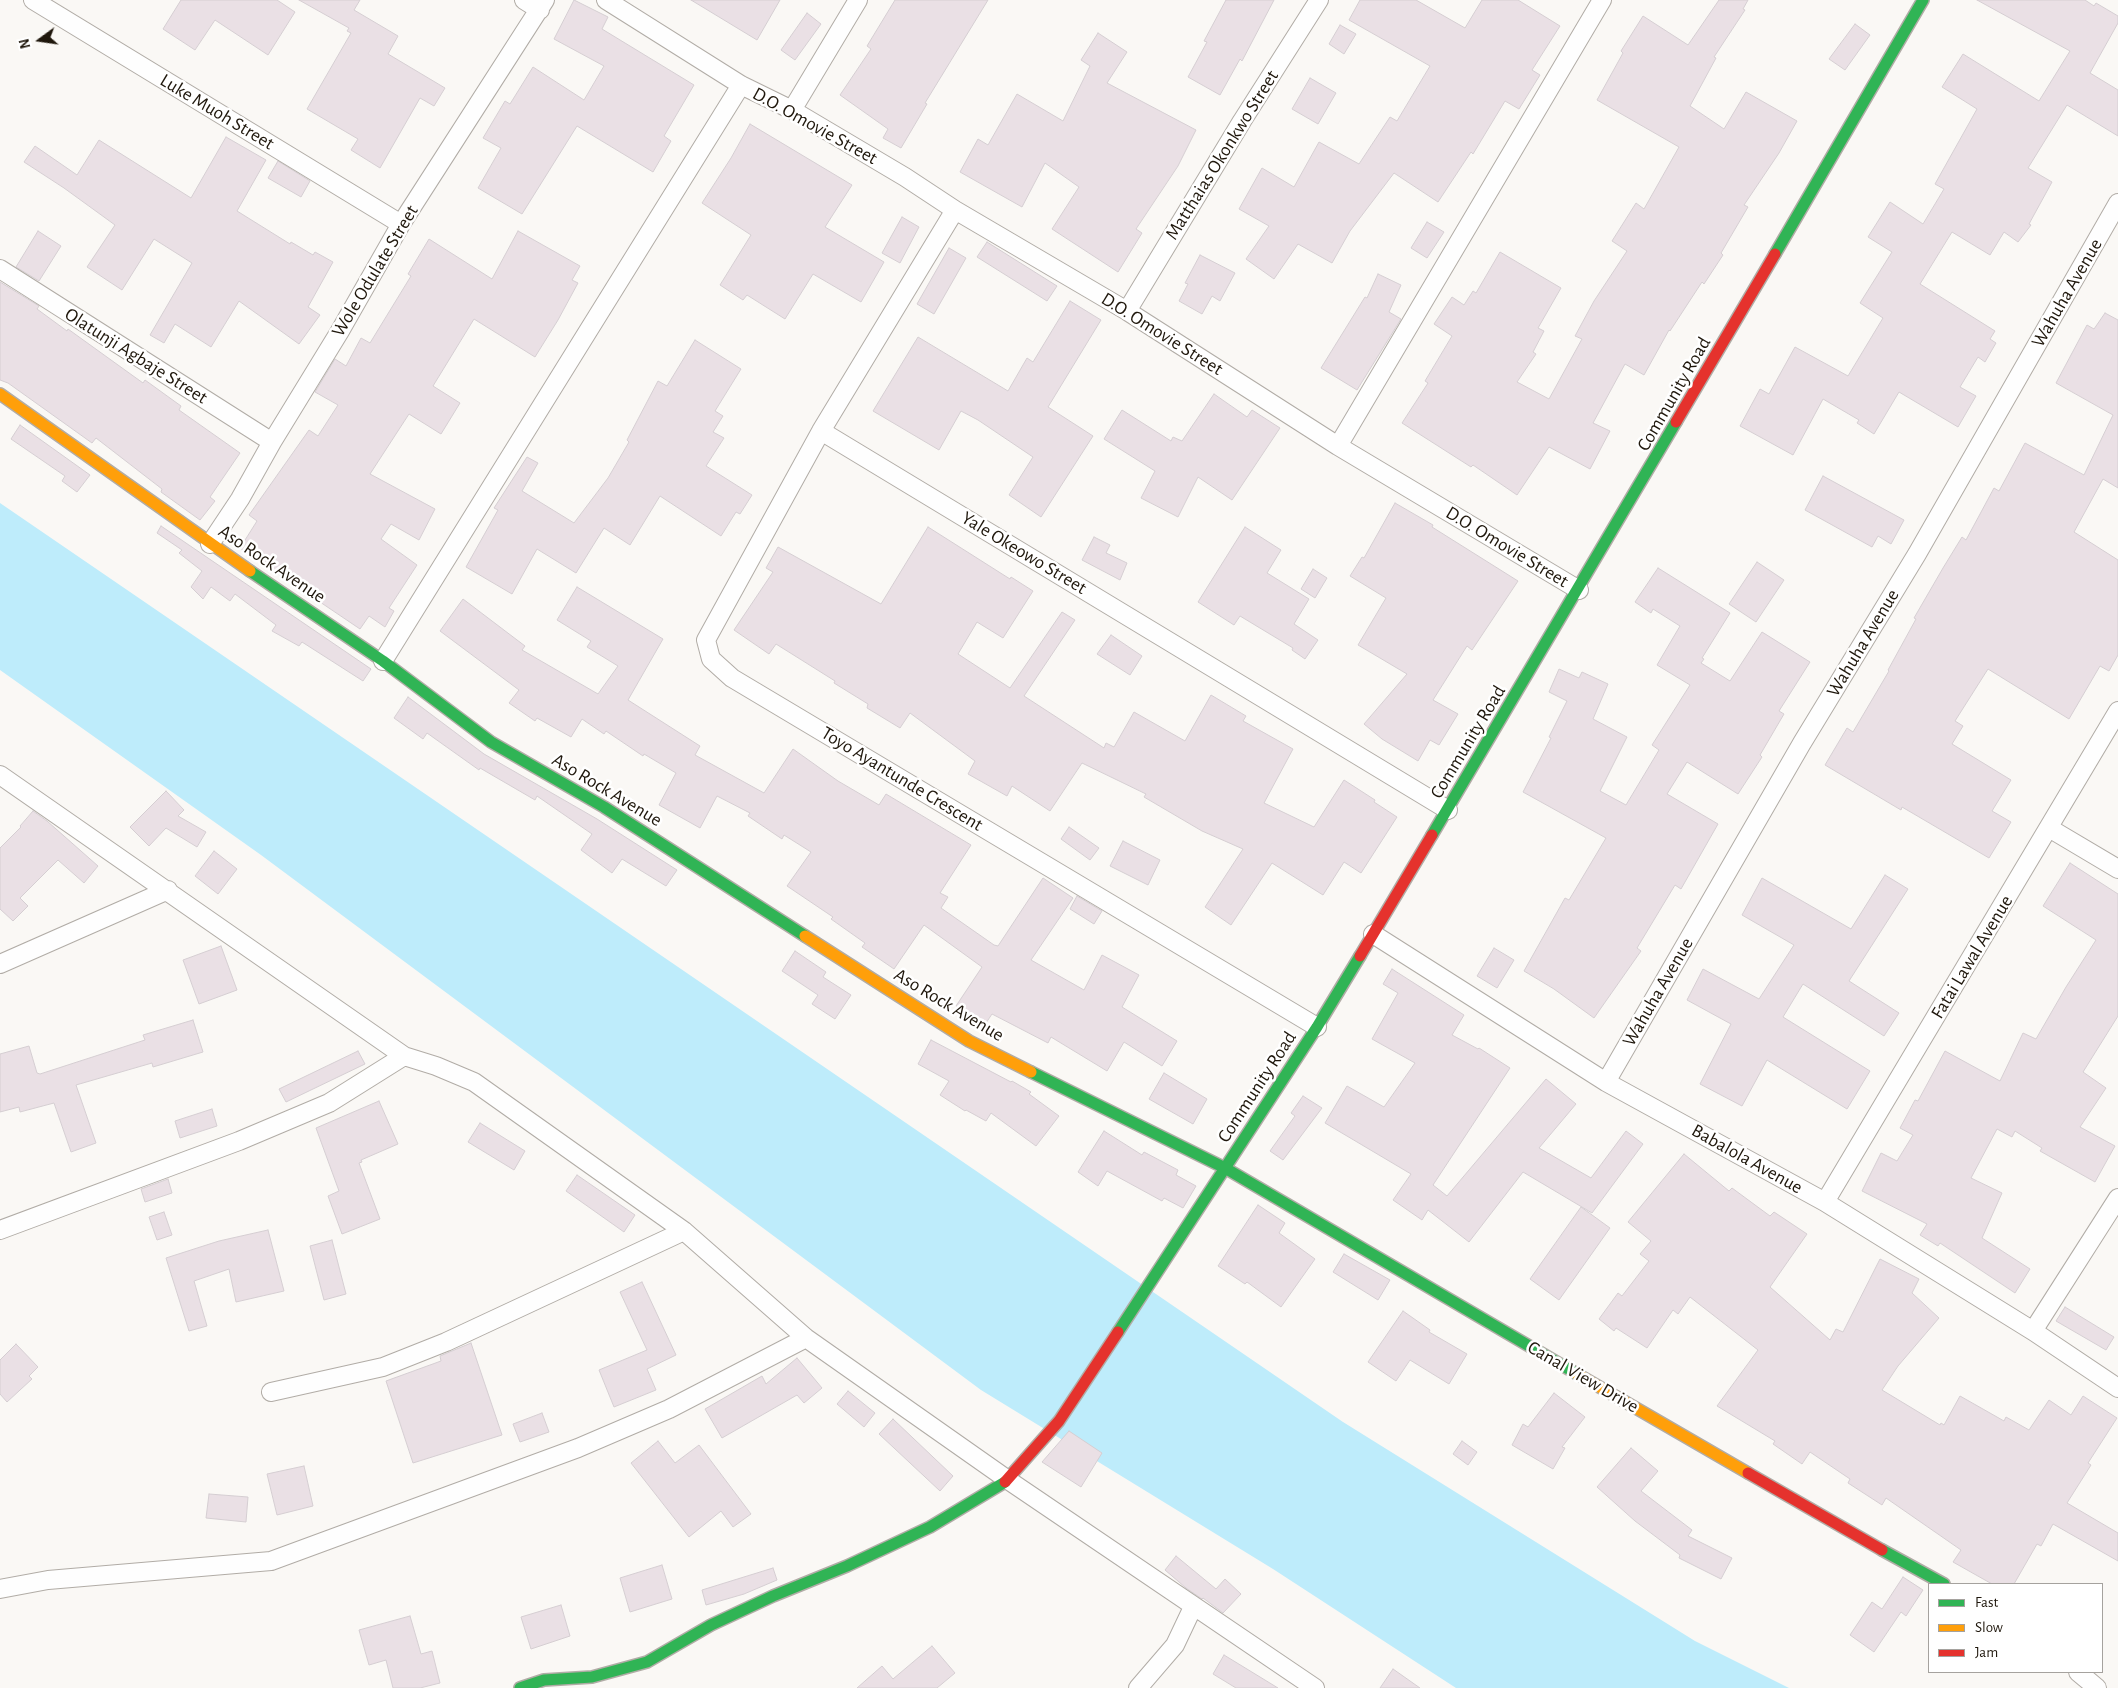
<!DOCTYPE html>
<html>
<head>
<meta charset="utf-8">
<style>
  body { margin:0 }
  #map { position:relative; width:2118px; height:1688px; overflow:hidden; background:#faf8f5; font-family:"Alegreya Sans",sans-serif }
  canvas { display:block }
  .legend { position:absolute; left:1928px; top:1583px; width:175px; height:90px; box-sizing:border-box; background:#fff; border:1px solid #a5a29e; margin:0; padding:6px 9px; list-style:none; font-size:15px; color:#1f170c }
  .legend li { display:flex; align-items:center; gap:10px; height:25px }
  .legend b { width:25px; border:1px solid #a5a29e }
  .north { position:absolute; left:15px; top:15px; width:50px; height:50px; -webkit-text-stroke:4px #fff; paint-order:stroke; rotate:256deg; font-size:14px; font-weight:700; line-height:20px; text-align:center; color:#1f170c }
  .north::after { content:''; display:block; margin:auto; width:18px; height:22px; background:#1f170c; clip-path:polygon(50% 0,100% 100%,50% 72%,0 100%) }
</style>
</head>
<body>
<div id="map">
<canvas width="2118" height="1688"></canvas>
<ul class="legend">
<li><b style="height:6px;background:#30b455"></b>Fast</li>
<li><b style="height:6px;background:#ff9f0a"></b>Slow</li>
<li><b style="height:6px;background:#e5322d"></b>Jam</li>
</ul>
<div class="north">N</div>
</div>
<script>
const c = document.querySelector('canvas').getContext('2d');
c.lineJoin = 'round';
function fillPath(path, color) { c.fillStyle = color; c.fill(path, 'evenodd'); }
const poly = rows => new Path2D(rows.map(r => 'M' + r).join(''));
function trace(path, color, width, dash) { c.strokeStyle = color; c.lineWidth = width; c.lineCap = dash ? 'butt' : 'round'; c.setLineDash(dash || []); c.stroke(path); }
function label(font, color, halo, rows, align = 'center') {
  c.font = font + ' "Alegreya Sans",sans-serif'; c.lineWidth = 5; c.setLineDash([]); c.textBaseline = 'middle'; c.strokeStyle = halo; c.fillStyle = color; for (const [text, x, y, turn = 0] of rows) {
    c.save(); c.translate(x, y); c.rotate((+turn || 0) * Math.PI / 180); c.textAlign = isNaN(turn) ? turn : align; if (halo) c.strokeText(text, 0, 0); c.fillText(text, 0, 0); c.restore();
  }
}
fillPath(poly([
  [0,503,1343,1422,1695,1641,1789,1688,1456,1688,1273,1569,981,1390,261,855,0,670]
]), '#beecfb');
const building = poly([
  [181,0,277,0,295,12,268,55,215,20,195,50,163,29,181,0],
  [299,0,360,0,354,10,398,36,388,54,445,88,434,106,420,98,380,168,351,150,358,139,307,109,351,33,347,31,349,28,299,0],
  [574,0,608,17,602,29,694,85,664,136,671,141,653,172,577,126,522,214,478,188,501,148,483,138,505,101,510,104,533,67,584,100,604,66,554,39,574,0],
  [691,0,780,0,757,40,691,0],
  [895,0,988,0,925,103,927,104,901,148,883,138,888,129,840,95,871,49,867,46,895,0],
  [1226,0,1274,0,1242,61,1240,59,1220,95,1188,77,1207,42,1204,41,1226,0],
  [1360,0,1416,0,1465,28,1482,0,1518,0,1560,26,1532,70,1540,75,1519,109,1505,101,1473,154,1471,152,1438,202,1394,173,1350,231,1332,263,1298,244,1274,279,1246,259,1269,226,1239,209,1262,168,1294,187,1319,142,1359,164,1390,117,1397,121,1430,66,1349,20,1360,0],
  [1719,0,1748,0,1743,9,1745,10,1714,57,1716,58,1690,106,1724,129,1746,92,1797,121,1779,153,1744,205,1748,207,1721,253,1723,255,1704,284,1702,282,1670,331,1669,330,1644,375,1625,364,1593,423,1610,431,1590,469,1549,447,1517,495,1473,465,1471,467,1402,423,1428,383,1425,381,1452,336,1434,324,1452,297,1464,305,1473,291,1476,293,1500,252,1561,288,1538,328,1544,331,1533,352,1536,354,1517,382,1549,399,1582,339,1575,336,1594,301,1627,251,1612,241,1636,203,1644,209,1679,147,1597,100,1623,53,1621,51,1643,16,1688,45,1719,0],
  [1977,0,2085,0,2094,6,2096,3,2118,16,2118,23,2090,73,2118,90,2118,136,2067,105,2028,168,2052,182,2029,224,2031,225,2018,242,2004,232,1990,255,1952,232,1920,284,1995,331,1990,339,1996,343,1985,362,1978,357,1960,387,1976,396,1958,427,1899,392,1874,434,1857,423,1859,420,1823,399,1793,455,1740,426,1760,389,1769,394,1795,347,1848,376,1883,318,1860,303,1892,252,1868,237,1890,202,1923,224,1944,189,1935,184,1977,109,1942,87,1963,54,2039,101,2070,51,1977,0],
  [807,13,821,24,795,60,781,50,807,13],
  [1855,24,1870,35,1845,70,1829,59,1855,24],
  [1340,25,1356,34,1344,54,1329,44,1340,25],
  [1098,33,1127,52,1107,83,1196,130,1178,166,1136,229,1142,233,1118,272,1052,229,1079,187,1045,163,1022,207,960,172,978,139,988,145,1017,94,1063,121,1090,66,1081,60,1098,33],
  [1310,78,1336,93,1318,124,1292,109,1310,78],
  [750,124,852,185,825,227,884,262,861,302,813,274,785,319,747,295,743,300,720,285,751,235,702,203,731,158,750,124],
  [226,137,266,160,237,211,290,244,291,242,313,255,315,252,333,262,308,307,320,315,299,344,239,301,211,347,175,324,164,343,150,335,192,263,154,239,122,290,87,267,115,225,64,188,24,162,35,146,77,175,99,140,191,198,226,137],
  [278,161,310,181,301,197,268,178,278,161],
  [902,217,919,227,900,263,882,253,902,217],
  [1427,222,1444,232,1427,258,1411,248,1427,222],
  [38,231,61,246,39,281,16,267,38,231],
  [518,231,580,266,572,280,578,283,558,320,535,357,474,319,433,386,460,403,441,434,409,414,370,474,435,509,419,540,391,524,381,539,417,565,389,608,394,611,385,627,369,616,360,629,240,548,257,521,249,515,309,430,318,436,338,405,315,392,335,359,346,366,361,338,370,343,411,276,408,274,429,239,492,279,518,231],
  [987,242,1057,286,1047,301,977,257,987,242],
  [949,248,966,258,934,314,917,304,949,248],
  [1200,255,1235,273,1220,301,1212,296,1202,314,1179,301,1188,284,1185,283,1200,255],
  [1378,274,1401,285,1389,312,1401,319,1357,390,1321,368,1365,297,1367,298,1378,274],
  [0,282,39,306,37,309,67,331,68,329,143,383,145,380,181,406,179,410,240,453,210,497,215,501,200,520,161,492,162,489,96,438,92,443,8,383,0,380,0,282],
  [1070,301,1101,320,1048,407,1093,436,1041,517,1009,495,1033,457,978,420,961,411,939,450,873,411,918,337,1008,391,1027,358,1033,362,1070,301],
  [2105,313,2118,320,2118,488,2103,479,2074,532,2118,560,2118,655,2109,671,2100,666,2069,719,1988,669,1955,721,1963,726,1952,744,2011,780,1992,811,2011,822,1989,858,1902,807,1901,810,1825,765,1847,728,1853,732,1889,671,1888,670,1916,619,1914,618,1943,568,1962,537,1966,540,1994,488,1999,491,2025,443,2084,475,2113,415,2056,383,2087,325,2094,329,2105,313],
  [695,340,741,369,715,411,723,416,713,432,724,438,706,466,752,495,740,514,736,512,721,536,660,496,630,545,604,528,576,573,537,549,512,594,466,567,498,510,494,508,527,457,538,463,522,491,574,523,608,478,629,442,627,440,658,381,667,386,695,340],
  [1214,394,1247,417,1252,410,1280,428,1232,500,1198,477,1178,517,1141,498,1155,471,1104,439,1122,410,1171,441,1173,437,1182,441,1214,394],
  [20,425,90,475,77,492,62,481,65,476,11,439,20,425],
  [1823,476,1904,520,1891,544,1878,536,1872,547,1805,510,1823,476],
  [1395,503,1433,525,1432,527,1518,581,1472,650,1467,646,1433,700,1458,714,1439,745,1430,740,1418,761,1382,739,1364,724,1407,674,1358,645,1386,598,1350,576,1362,557,1364,558,1395,503],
  [161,526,371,669,363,681,302,642,299,646,272,631,276,625,235,594,230,601,211,587,203,599,191,587,202,571,179,553,182,550,157,533,161,526],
  [928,527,1010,579,1011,577,1033,591,1003,638,977,622,958,654,1010,688,1062,612,1075,620,1024,696,1104,748,1106,743,1114,747,1134,712,1185,741,1211,695,1246,716,1243,721,1293,749,1264,803,1314,827,1344,780,1375,800,1374,802,1397,817,1361,873,1344,862,1323,895,1272,863,1231,925,1205,907,1243,849,1202,831,1144,797,1146,794,1082,763,1050,811,1012,786,1007,796,968,774,975,761,910,713,900,728,867,708,868,704,834,683,835,681,776,644,769,654,734,630,773,572,766,568,778,547,881,604,928,527],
  [1245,527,1281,550,1267,573,1309,599,1294,624,1318,640,1305,659,1292,650,1293,648,1240,616,1234,625,1198,602,1245,527],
  [1094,537,1110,545,1106,553,1127,563,1120,580,1082,560,1094,537],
  [1757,562,1784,580,1756,622,1729,604,1757,562],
  [1658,568,1730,613,1702,658,1704,659,1701,663,1730,681,1762,632,1810,662,1779,711,1784,714,1760,755,1762,757,1738,794,1687,762,1667,794,1718,824,1681,889,1675,885,1637,948,1641,951,1594,1018,1554,989,1524,971,1565,898,1569,900,1606,838,1523,792,1551,738,1549,737,1567,701,1549,692,1559,669,1579,678,1582,672,1608,684,1593,719,1627,737,1600,791,1626,805,1659,750,1652,745,1690,685,1657,665,1680,626,1653,609,1651,613,1635,602,1658,568],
  [1313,569,1327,578,1315,598,1301,589,1313,569],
  [577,587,663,639,628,700,700,746,695,755,764,793,793,749,838,781,879,805,886,794,971,845,940,893,948,897,941,908,994,945,998,946,1043,878,1073,898,1031,960,1084,990,1102,955,1139,975,1122,1007,1177,1041,1162,1066,1124,1042,1107,1071,1051,1037,1048,1043,992,1014,984,1026,956,1006,982,967,924,925,894,969,862,947,865,943,831,919,833,917,787,886,811,852,784,835,782,839,748,816,750,813,717,796,700,828,659,805,676,773,644,754,643,756,606,731,604,734,582,719,571,737,537,718,535,721,509,703,519,690,440,631,463,599,525,646,522,650,598,694,618,666,587,647,591,641,557,620,577,587],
  [1111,635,1142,656,1130,675,1097,654,1111,635],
  [408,697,484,754,597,819,677,870,666,886,622,859,612,873,581,850,592,834,537,796,535,800,480,768,479,770,427,733,423,739,394,718,408,697],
  [166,791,184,810,178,816,206,832,197,847,166,828,149,846,130,827,166,791],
  [33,811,47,821,98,866,84,883,58,860,20,898,28,906,13,921,0,909,0,848,21,827,20,826,33,811],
  [1069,827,1099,848,1090,860,1061,839,1069,827],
  [1123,841,1160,860,1148,885,1110,866,1123,841],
  [214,851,237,869,218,894,195,876,214,851],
  [2070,863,2118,894,2118,1016,2083,1072,2106,1088,2080,1127,2115,1146,2095,1182,2040,1151,2042,1148,2015,1131,2012,1137,1997,1129,1971,1178,2002,1193,1982,1238,2030,1269,2015,1293,1940,1243,1938,1246,1920,1235,1927,1224,1862,1191,1881,1153,1897,1161,1913,1135,1900,1128,1915,1100,1918,1101,1945,1051,2000,1081,2023,1033,2036,1039,2066,987,2096,940,2043,906,2070,863],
  [1885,875,1908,889,1849,981,1899,1013,1884,1036,1803,984,1783,1017,1870,1071,1847,1109,1767,1060,1742,1106,1700,1084,1731,1024,1687,1000,1703,969,1759,999,1794,945,1742,915,1762,878,1851,929,1885,875],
  [1077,896,1102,911,1094,924,1070,909,1077,896],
  [221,946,237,990,199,1004,183,960,221,946],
  [1494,948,1514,960,1497,988,1477,976,1494,948],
  [795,951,826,972,823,977,851,995,835,1019,812,1004,818,995,782,971,795,951],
  [1392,969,1464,1015,1452,1035,1478,1049,1479,1048,1510,1068,1433,1185,1447,1196,1546,1079,1576,1104,1539,1148,1591,1178,1626,1131,1643,1144,1592,1213,1523,1172,1469,1242,1428,1210,1422,1220,1393,1200,1411,1174,1325,1123,1347,1086,1384,1107,1415,1063,1372,1039,1398,993,1383,984,1392,969],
  [193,1020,203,1052,153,1067,152,1063,76,1085,96,1143,71,1152,54,1103,20,1112,19,1107,0,1112,0,1054,29,1046,37,1073,40,1074,145,1040,143,1035,193,1020],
  [931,1040,1011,1082,1012,1081,1031,1092,1029,1094,1059,1116,1036,1146,991,1113,986,1121,966,1110,965,1111,940,1095,949,1081,918,1064,931,1040],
  [358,1051,365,1064,286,1102,279,1089,358,1051],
  [1164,1073,1207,1099,1193,1124,1149,1099,1164,1073],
  [1303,1096,1322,1108,1283,1160,1270,1151,1295,1116,1291,1113,1303,1096],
  [379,1101,398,1144,361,1160,362,1162,359,1163,380,1219,342,1234,328,1196,339,1191,316,1128,379,1101],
  [212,1109,217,1126,180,1138,175,1121,212,1109],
  [480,1123,525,1151,514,1170,468,1142,480,1123],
  [1104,1131,1142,1155,1144,1152,1178,1170,1176,1175,1196,1186,1183,1208,1164,1198,1162,1201,1107,1171,1098,1186,1078,1172,1104,1131],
  [1684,1154,1729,1191,1732,1188,1770,1216,1774,1212,1807,1234,1770,1287,1830,1340,1836,1329,1843,1332,1880,1259,1919,1279,1912,1293,1939,1318,1898,1366,1882,1390,1940,1425,1941,1423,1944,1425,1960,1396,2004,1421,2006,1417,2029,1430,2049,1400,2071,1415,2083,1396,2117,1418,2088,1463,2091,1465,2067,1503,2118,1533,2118,1561,2053,1524,2041,1546,2037,1544,2014,1584,1992,1584,1953,1562,1961,1550,1886,1498,1882,1505,1848,1483,1850,1479,1810,1452,1802,1464,1773,1444,1775,1441,1717,1406,1758,1350,1690,1297,1678,1314,1673,1310,1647,1348,1616,1328,1614,1331,1599,1319,1618,1293,1622,1296,1649,1261,1640,1254,1651,1241,1628,1222,1684,1154],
  [577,1175,635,1215,624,1232,566,1191,577,1175],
  [168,1179,172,1193,145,1202,141,1189,168,1179],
  [1258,1205,1285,1223,1279,1233,1315,1259,1281,1307,1247,1282,1245,1284,1218,1266,1258,1205],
  [1581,1207,1610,1228,1559,1300,1530,1279,1581,1207],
  [164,1212,172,1235,157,1240,149,1217,164,1212],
  [268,1230,284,1291,236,1302,229,1269,194,1281,207,1326,189,1331,166,1258,219,1241,268,1230],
  [332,1240,346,1294,324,1300,310,1246,332,1240],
  [1344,1254,1390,1280,1378,1300,1333,1272,1344,1254],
  [642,1282,676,1355,647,1369,656,1390,614,1407,599,1370,647,1350,620,1292,642,1282],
  [2065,1307,2114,1337,2106,1350,2056,1321,2065,1307],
  [1403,1311,1430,1330,1429,1332,1467,1354,1449,1384,1410,1360,1396,1381,1368,1362,1403,1311],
  [471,1343,502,1435,413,1463,386,1381,441,1361,440,1356,471,1343],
  [16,1344,38,1367,29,1376,32,1379,7,1402,0,1394,0,1360,16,1344],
  [797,1358,822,1388,804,1403,797,1395,722,1438,705,1409,762,1376,766,1384,797,1358],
  [848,1391,875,1413,864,1427,837,1404,848,1391],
  [1554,1393,1585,1417,1562,1447,1565,1448,1553,1469,1512,1445,1523,1424,1528,1427,1554,1393],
  [542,1413,549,1432,520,1442,513,1424,542,1413],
  [893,1419,953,1476,940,1491,879,1434,893,1419],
  [1069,1431,1102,1453,1081,1487,1042,1462,1069,1431],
  [658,1441,675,1463,699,1445,751,1514,733,1527,721,1511,689,1537,631,1463,658,1441],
  [1462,1441,1477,1452,1468,1465,1453,1454,1462,1441],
  [1631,1448,1658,1471,1641,1491,1692,1530,1688,1536,1732,1558,1721,1579,1679,1558,1680,1555,1635,1521,1597,1487,1631,1448],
  [304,1466,313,1506,277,1515,267,1474,304,1466],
  [209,1494,248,1497,246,1522,206,1518,209,1494],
  [1176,1556,1216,1589,1225,1579,1241,1594,1223,1613,1203,1598,1202,1599,1186,1588,1165,1570,1176,1556],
  [662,1565,672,1599,630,1612,620,1578,662,1565],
  [773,1568,777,1580,744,1594,706,1605,702,1590,773,1568],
  [1903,1577,1923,1590,1906,1616,1901,1612,1874,1652,1850,1635,1872,1602,1882,1609,1903,1577],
  [561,1605,570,1636,531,1649,521,1617,561,1605],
  [410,1616,421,1654,432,1651,440,1683,420,1688,393,1688,386,1660,369,1665,359,1630,410,1616],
  [932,1646,955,1673,937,1688,857,1688,882,1666,893,1679,932,1646],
  [1224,1655,1278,1688,1236,1688,1213,1674,1224,1655],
  [1393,1669,1420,1688,1380,1688,1393,1669]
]);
fillPath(building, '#eae0e5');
trace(building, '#d5ced2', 1);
const street = poly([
  [33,0,401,224],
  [524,0,540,10],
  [606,0,741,85,792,110,905,177,955,210,1127,311,1338,446,1579,590],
  [792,110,858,0],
  [955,210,821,431,1448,810],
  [0,269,272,442],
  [1127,311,1242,121,1319,0],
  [821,431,706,640,711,659,732,678,1317,1027],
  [1338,446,1602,0],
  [210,544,240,499,272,442,340,331,401,224,545,0],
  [383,661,741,85],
  [0,775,404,1056,436,1066,474,1082,684,1231,806,1338,1008,1480,1315,1688],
  [2049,828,2118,869],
  [1373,934,1606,1082,1825,1202,2033,1331,2118,1388],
  [0,964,168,890],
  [1606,1082,1802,743,1917,554,2118,203],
  [1825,1202,2118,711],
  [0,1230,239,1141,329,1103,404,1056],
  [2033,1331,2118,1198],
  [271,1392,383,1367,446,1342,684,1231],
  [0,1589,48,1580,271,1561,578,1448,669,1409,806,1338],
  [2078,1672,2097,1688],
  [1138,1688,1175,1645,1193,1607]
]);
const fast = poly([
  [1775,254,1923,0],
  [250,571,383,661,491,742,604,807,805,936],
  [1432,835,1676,422],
  [1031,1072,1225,1168,1577,1374],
  [1118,1332,1317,1027,1360,956],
  [1882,1550,1944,1584],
  [520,1688,544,1680,592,1677,647,1662,711,1625,773,1596,847,1566,930,1527,1005,1482]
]);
const slow = poly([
  [0,394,250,571],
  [805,936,969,1041,1031,1072],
  [1577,1374,1748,1473]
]);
const jam = poly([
  [1676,422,1775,254],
  [1360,956,1432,835],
  [1748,1473,1882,1550],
  [1005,1482,1059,1421,1118,1332]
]);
trace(street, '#b1aca6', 20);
trace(fast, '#b1aca6', 14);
trace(slow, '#b1aca6', 14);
trace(jam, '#b1aca6', 14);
trace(street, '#fefefe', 18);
trace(fast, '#30b455', 11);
trace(slow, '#ff9f0a', 11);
trace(jam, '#e5322d', 11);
label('19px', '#1f170c', '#fff', [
  ["Luke Muoh Street",217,112,31],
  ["D.O. Omovie Street",815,126,29],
  ["Matthaias Okonkwo Street",1222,155,-58],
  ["Wole Odulate Street",375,271,-59],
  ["Wahuha Avenue",2067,293,-60],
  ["D.O. Omovie Street",1162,334,32],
  ["Olatunji Agbaje Street",136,356,32],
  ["Community Road",1674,394,-60],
  ["D.O. Omovie Street",1507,547,31],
  ["Yale Okeowo Street",1024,553,31],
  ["Aso Rock Avenue",272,564,34],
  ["Wahuha Avenue",1863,643,-59],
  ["Community Road",1468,742,-59],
  ["Toyo Ayantunde Crescent",902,779,31],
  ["Aso Rock Avenue",607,790,31],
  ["Fatai Lawal Avenue",1972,957,-59],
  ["Wahuha Avenue",1658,992,-60],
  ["Aso Rock Avenue",949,1005,31],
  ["Community Road",1257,1087,-57],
  ["Babalola Avenue",1747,1159,29],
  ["Canal View Drive",1583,1377,30]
]);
</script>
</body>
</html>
